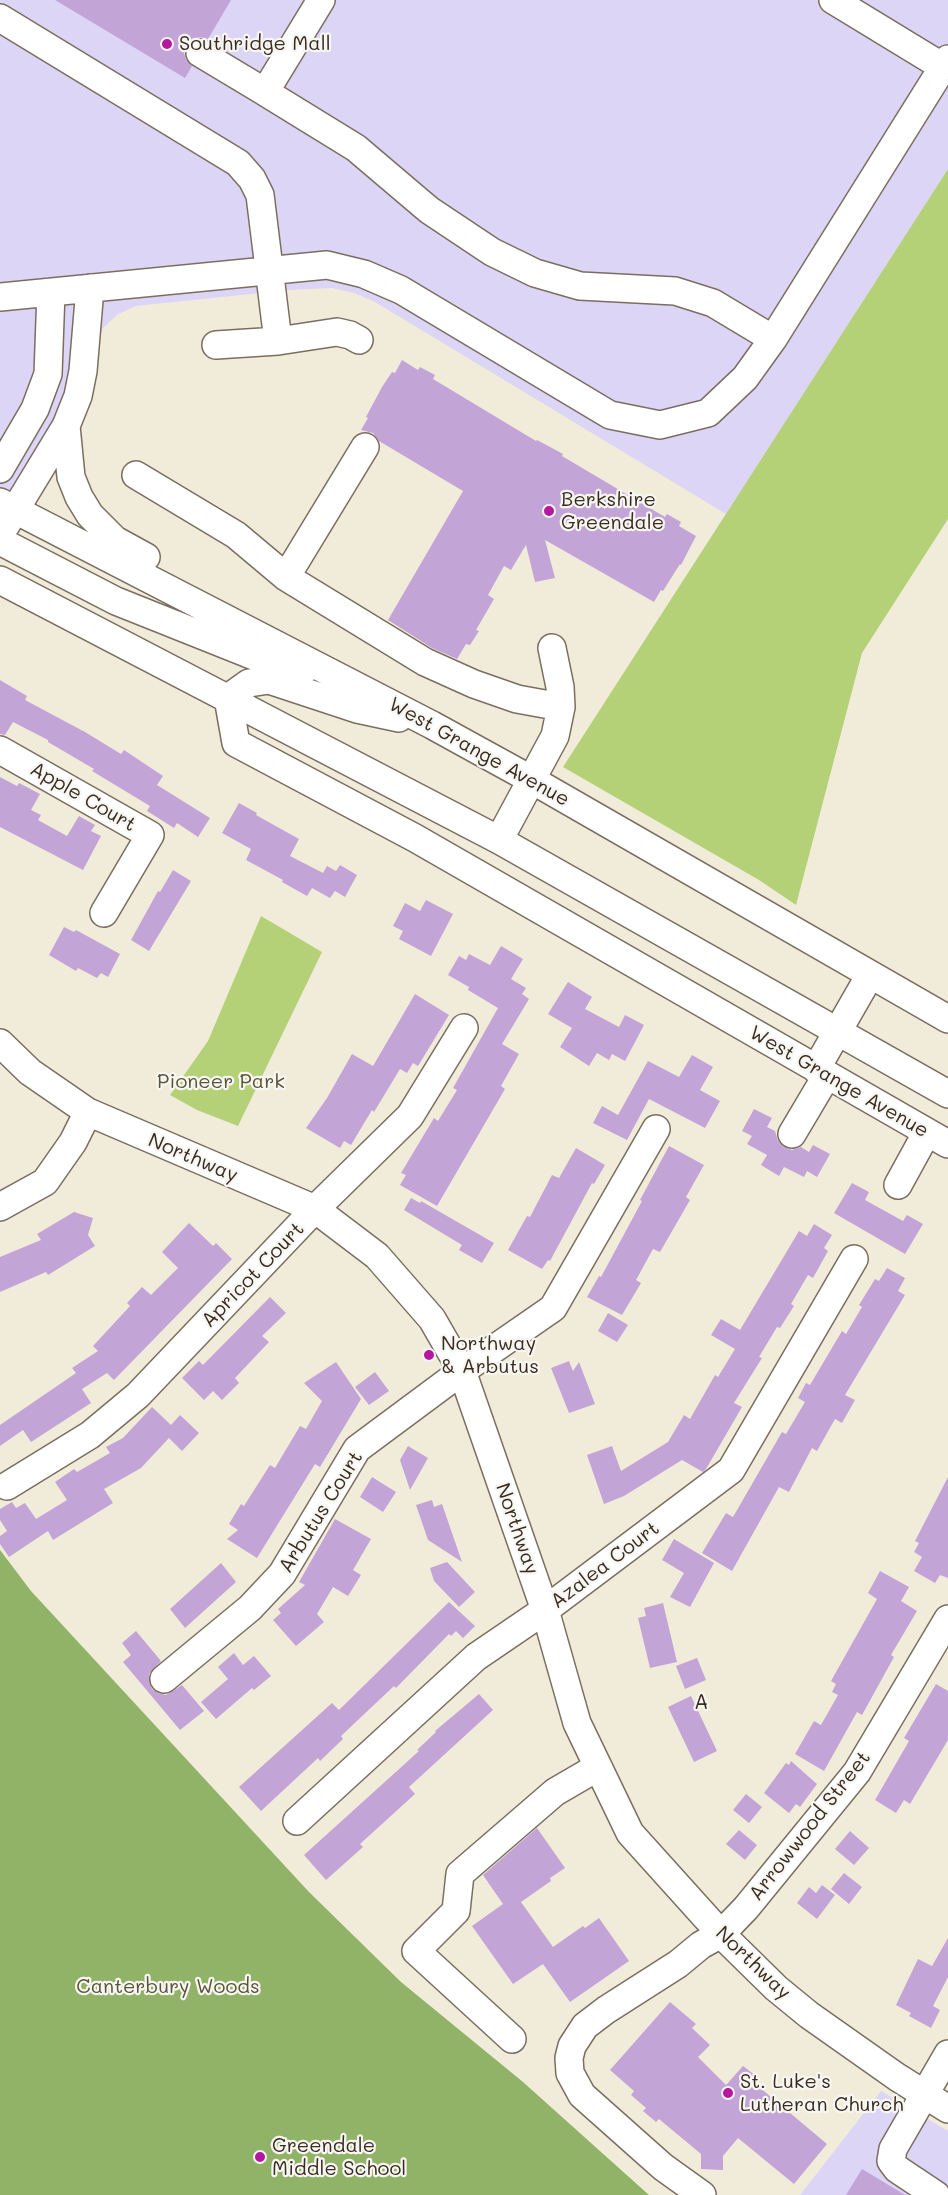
<!DOCTYPE html>
<html>
<head>
<meta charset="utf-8">
<style>
  body { margin:0 }
  canvas { display:block; background:#f1ecda }
</style>
</head>
<body>
<canvas width="948" height="2195"></canvas>
<script>
const c = document.querySelector('canvas').getContext('2d');
c.lineJoin = 'round';
function fillPath(path, color) { c.fillStyle = color; c.fill(path, 'evenodd'); }
const poly = rows => new Path2D(rows.map(r => 'M' + r).join(''));
function trace(path, color, width, dash) { c.strokeStyle = color; c.lineWidth = width; c.lineCap = dash ? 'butt' : 'round'; c.setLineDash(dash || []); c.stroke(path); }
function label(font, color, halo, rows, align = 'center') {
  c.font = font + ' Mali,sans-serif'; c.lineWidth = 4.5; c.setLineDash([]); c.textBaseline = 'middle'; c.strokeStyle = halo; c.fillStyle = color; for (const [text, x, y, turn = 0] of rows) {
    c.save(); c.translate(x, y); c.rotate((+turn || 0) * Math.PI / 180); c.textAlign = isNaN(turn) ? turn : align; if (halo) c.strokeText(text, 0, 0); c.fillText(text, 0, 0); c.restore();
  }
}
fillPath(poly([
  [0,0,948,0,948,169,726,514,375,302,354,293,332,288,289,290,136,306,118,314,103,328,30,505,0,489],
  [881,2091,948,2131,948,2195,800,2195]
]), '#dcd5f6');
fillPath(poly([
  [948,169,948,519,862,653,796,905,759,880,563,767],
  [261,916,322,952,238,1126,197,1110,170,1095,208,1041]
]), '#b5d177');
fillPath(poly([
  [0,1550,31,1591,309,1892,401,1982,523,2082,649,2195,0,2195]
]), '#90b368');
fillPath(poly([
  [55,0,231,0,208,39,200,37,193,39,187,44,184,53,186,60,192,66,185,78],
  [402,360,418,370,420,367,435,375,433,379,536,441,537,440,563,454,562,456,665,517,667,514,681,522,679,526,696,536,681,565,680,564,663,591,661,590,654,602,545,540,555,578,535,582,526,545,511,570,504,566,488,595,494,599,476,630,479,631,470,645,466,644,457,659,432,648,388,620,463,491,379,441,373,433,361,430,368,418,366,417,382,387,392,372,395,373],
  [0,680,27,696,25,700,85,732,121,754,124,750,163,776,157,785,210,818,198,837,177,823,174,828,147,811,150,806,92,771,94,769,48,742,48,740,13,722,5,735,0,734],
  [0,777,17,786,19,783,40,794,31,810,41,815,38,820,67,836,79,816,95,825,91,831,101,836,83,870,0,827],
  [239,803,257,813,256,815,299,839,290,856,323,873,327,866,336,871,340,865,357,875,345,897,335,891,330,898,312,888,307,896,282,882,283,880,246,860,251,849,222,833],
  [173,870,191,881,149,951,131,940,158,891,160,892],
  [426,900,453,914,431,956,399,939,403,931,393,926,405,903,420,911],
  [64,927,74,932,76,930,120,954,108,977,101,973,97,978,78,968,76,971,49,955],
  [501,946,523,959,511,979,526,988,522,994,529,999,502,1044,519,1054,501,1086,505,1089,437,1206,400,1185,406,1175,401,1173,434,1118,438,1121,457,1090,453,1088,498,1008,468,990,469,987,448,975,459,956,466,960,469,954,490,965],
  [568,982,592,997,585,1009,619,1027,625,1015,644,1025,625,1061,612,1054,609,1060,597,1053,589,1066,560,1047,572,1028,548,1014],
  [415,994,449,1015,418,1066,413,1063,407,1073,400,1069,374,1112,372,1110,351,1145,344,1141,340,1148,306,1128,327,1098,352,1054,373,1066],
  [692,1055,713,1067,700,1090,720,1101,705,1128,649,1099,627,1140,593,1123,602,1106,618,1115,648,1061,679,1077],
  [754,1109,772,1118,767,1127,775,1131,778,1141,784,1147,792,1150,801,1147,809,1152,813,1145,830,1154,817,1177,807,1171,804,1177,784,1167,779,1176,761,1165,767,1155,747,1144,752,1136,742,1131],
  [669,1146,704,1165,686,1197,690,1200,660,1252,653,1249,636,1280,641,1283,622,1315,587,1297,599,1276,601,1277,642,1201,640,1200],
  [576,1148,605,1165,594,1184,592,1183,550,1261,548,1260,542,1269,508,1250,527,1216,530,1217,552,1175,559,1178],
  [852,1183,869,1192,865,1200,903,1221,907,1215,923,1224,905,1254,834,1213],
  [411,1198,420,1203,421,1201,494,1243,482,1263,459,1250,462,1245,404,1210],
  [74,1212,93,1218,88,1235,95,1246,48,1275,46,1272,0,1292,0,1257,41,1240,37,1234],
  [189,1223,213,1246,216,1243,232,1259,114,1380,107,1373,82,1389,91,1403,31,1442,23,1430,0,1446,0,1425,76,1373,72,1368,98,1351,93,1346,130,1306,127,1303,142,1287,151,1295,178,1268,162,1252],
  [814,1224,832,1235,824,1248,828,1251,813,1278,808,1275,791,1304,794,1306,780,1328,777,1327,759,1357,762,1358,734,1403,742,1407,706,1469,703,1472,682,1460,624,1496,604,1504,587,1455,612,1446,621,1471,668,1442,684,1415,690,1419,715,1375,718,1377,735,1349,711,1335,721,1319,740,1330,799,1231,807,1236],
  [887,1268,905,1278,898,1291,905,1295,845,1395,855,1400,842,1423,835,1419,817,1451,812,1448,789,1492,779,1487,732,1571,702,1553,726,1513,733,1517,782,1432,786,1434,805,1402,798,1398,806,1383,810,1385,842,1331,846,1334,862,1307,859,1305,875,1279,879,1281],
  [270,1297,286,1313,262,1336,269,1342,235,1378,239,1383,222,1400,213,1391,204,1400,182,1378,199,1361,203,1365],
  [608,1313,628,1325,617,1342,598,1331],
  [569,1361,573,1371,579,1362,595,1404,569,1413,551,1368],
  [336,1362,361,1399,320,1467,315,1464,257,1558,227,1539,238,1530,229,1524,241,1504,244,1506,270,1465,275,1468,300,1426,306,1429,322,1401,304,1383],
  [375,1372,389,1391,369,1405,355,1387],
  [152,1407,171,1425,180,1415,199,1433,182,1451,169,1438,141,1468,104,1489,113,1503,53,1540,48,1531,9,1557,0,1544,0,1536,7,1531,0,1520,0,1509,12,1502,16,1508,25,1503,36,1519,67,1500,55,1482,74,1469,77,1472,110,1453,106,1447,123,1438],
  [408,1446,428,1458,410,1490,400,1460],
  [372,1477,396,1492,383,1512,360,1497],
  [948,1477,948,1578,940,1575,935,1583,914,1571,922,1557,914,1552,919,1543,915,1541],
  [432,1500,434,1507,442,1504,462,1562,428,1540,416,1505],
  [335,1519,371,1539,353,1570,361,1575,348,1596,333,1587,317,1614,324,1622,296,1646,273,1620,281,1613,278,1609,305,1585,299,1582],
  [674,1539,714,1563,690,1607,670,1597,684,1573,662,1560],
  [447,1562,475,1592,459,1607,434,1581,430,1568],
  [221,1563,236,1582,185,1628,170,1609],
  [880,1571,909,1587,901,1601,917,1611,891,1655,894,1657,862,1715,857,1712,824,1771,795,1754,814,1721,821,1725,838,1695,832,1692,836,1684,831,1681,877,1599,868,1593],
  [449,1602,475,1626,463,1638,456,1631,451,1636,449,1634,396,1688,394,1686,341,1736,343,1739,320,1761,318,1758,261,1811,239,1787,332,1703,339,1710],
  [663,1603,677,1662,650,1668,638,1618,646,1616,644,1608],
  [136,1631,161,1661,149,1674,149,1682,152,1689,158,1693,166,1695,182,1685,204,1711,180,1730,123,1662,131,1655,122,1643],
  [234,1653,243,1665,254,1656,271,1676,254,1690,252,1688,216,1719,201,1702,228,1679,218,1667],
  [697,1658,706,1680,685,1689,676,1666],
  [936,1684,948,1691,948,1740,910,1804,904,1800,896,1813,875,1800,909,1741,904,1738],
  [479,1694,493,1710,409,1787,415,1794,360,1844,363,1847,326,1880,304,1855,419,1751,417,1750,436,1732,435,1731],
  [691,1696,717,1751,694,1762,668,1707],
  [791,1761,817,1784,800,1807,796,1804,789,1813,764,1793,786,1763,789,1765],
  [746,1794,762,1807,749,1823,733,1810],
  [537,1828,565,1868,550,1878,551,1881,521,1902,553,1947,583,1926,585,1928,599,1918,629,1961,570,2002,543,1964,513,1984,472,1926,503,1904,483,1875],
  [739,1830,757,1845,745,1860,726,1844],
  [850,1831,869,1848,854,1865,835,1849],
  [844,1873,862,1887,849,1904,831,1889],
  [822,1885,835,1895,817,1919,797,1903,809,1887,816,1893],
  [948,1938,948,1977,933,2006,940,2010,931,2028,909,2016,911,2013,896,2005,918,1959,932,1966],
  [670,2002,696,2024,692,2028,710,2045,698,2057,726,2085,743,2066,756,2076,752,2081,827,2144,794,2184,738,2138,723,2156,723,2170,701,2169,701,2154,659,2119,656,2122,643,2111,646,2108,631,2095,634,2091,610,2070],
  [862,2169,905,2195,846,2195]
]), '#c3a4d7');
const minor = poly([
  [321,0,265,92,356,148,429,210,492,252,535,273,580,286,675,291,713,303,773,339],
  [833,0,943,67],
  [0,18,238,163,252,179,260,195,278,341],
  [200,53,265,92],
  [0,297,327,265,364,274,401,290,610,415,660,425,708,413,745,378,773,339,948,59],
  [216,345,278,341,337,332,350,335,359,340],
  [66,426,71,477,79,497,90,515,115,540,146,557],
  [0,469,35,409,48,374,51,292],
  [136,475,236,535,286,577,425,662,474,684,517,699,561,707,555,736,499,840],
  [0,502,432,725,532,780,948,1019],
  [6,525,66,426,78,396,83,371,90,288],
  [0,541,116,601,269,662,304,670],
  [286,577,365,447],
  [0,580,499,840,948,1094],
  [552,648,560,687,561,707],
  [228,698,236,743,415,838,948,1144],
  [228,698,249,683,269,680,357,709,399,718],
  [0,750,150,835,104,913],
  [0,1043,30,1072,88,1112,315,1209,377,1256,432,1319,462,1371,545,1610,577,1723,630,1833,721,1934,776,1988,809,2015,897,2077,948,2109],
  [816,1069,870,975],
  [792,1134,827,1075],
  [898,1185,927,1132],
  [0,1207,45,1182,73,1142,88,1112],
  [7,1486,90,1435,138,1395,315,1209,410,1116,464,1028],
  [164,1679,250,1608,282,1574,357,1449,462,1371,553,1308,656,1129],
  [297,1821,476,1657,545,1610,731,1470,854,1259],
  [512,2039,416,1951,456,1911,460,1874,555,1792,598,1767],
  [702,2195,663,2167,582,2095,570,2073,569,2058,572,2046,585,2026,606,2010,678,1964,701,1945,721,1934,746,1908,857,1772,948,1619],
  [936,2195,897,2169,891,2161,893,2149,948,2054]
]);
trace(minor, '#7b6e60', 30);
trace(minor, '#fff', 27);
for (const [x, y, r, color] of [
  [167,44,6,"#b5179e"],
  [549,511,6,"#b5179e"],
  [429,1355,6,"#b5179e"],
  [728,2093,6,"#b5179e"],
  [260,2157,6,"#b5179e"]
]) { const dot = new Path2D(); dot.arc(x, y, r, 0, 2 * Math.PI); c.fillStyle = color; c.fill(dot); trace(dot, '#f6f6f2', 2); }
label('20px', '#3b2a1e', '#f6f6f2', [
  ["Southridge Mall",179,44],
  ["Berkshire",561,500],
  ["Greendale",561,523],
  ["Northway",441,1344],
  ["& Arbutus",441,1367],
  ["St. Luke's",740,2082],
  ["Lutheran Church",740,2105],
  ["Greendale",272,2146],
  ["Middle School",272,2169]
], 'left');
label('20px', '#3b2a1e', '#f6f6f2', [
  ["West Grange Avenue",479,752,29],
  ["Apple Court",83,797,30],
  ["West Grange Avenue",839,1082,30],
  ["Northway",193,1158,23],
  ["Apricot Court",253,1275,-46],
  ["Arbutus Court",321,1512,-58],
  ["Northway",517,1529,71],
  ["Azalea Court",605,1565,-37],
  ["Arrowwood Street",810,1826,-52],
  ["Northway",753,1963,44]
]);
label('20px', '#5a5434', '#f6f6f2', [
  ["Pioneer Park",221,1082],
  ["Canterbury Woods",168,1987]
]);
c.letterSpacing = '1.5px';
label('21px', '#3b2a1e', '#f6f6f2', [
  ["A",702,1703]
]);
c.letterSpacing = '0px';
</script>
</body>
</html>
